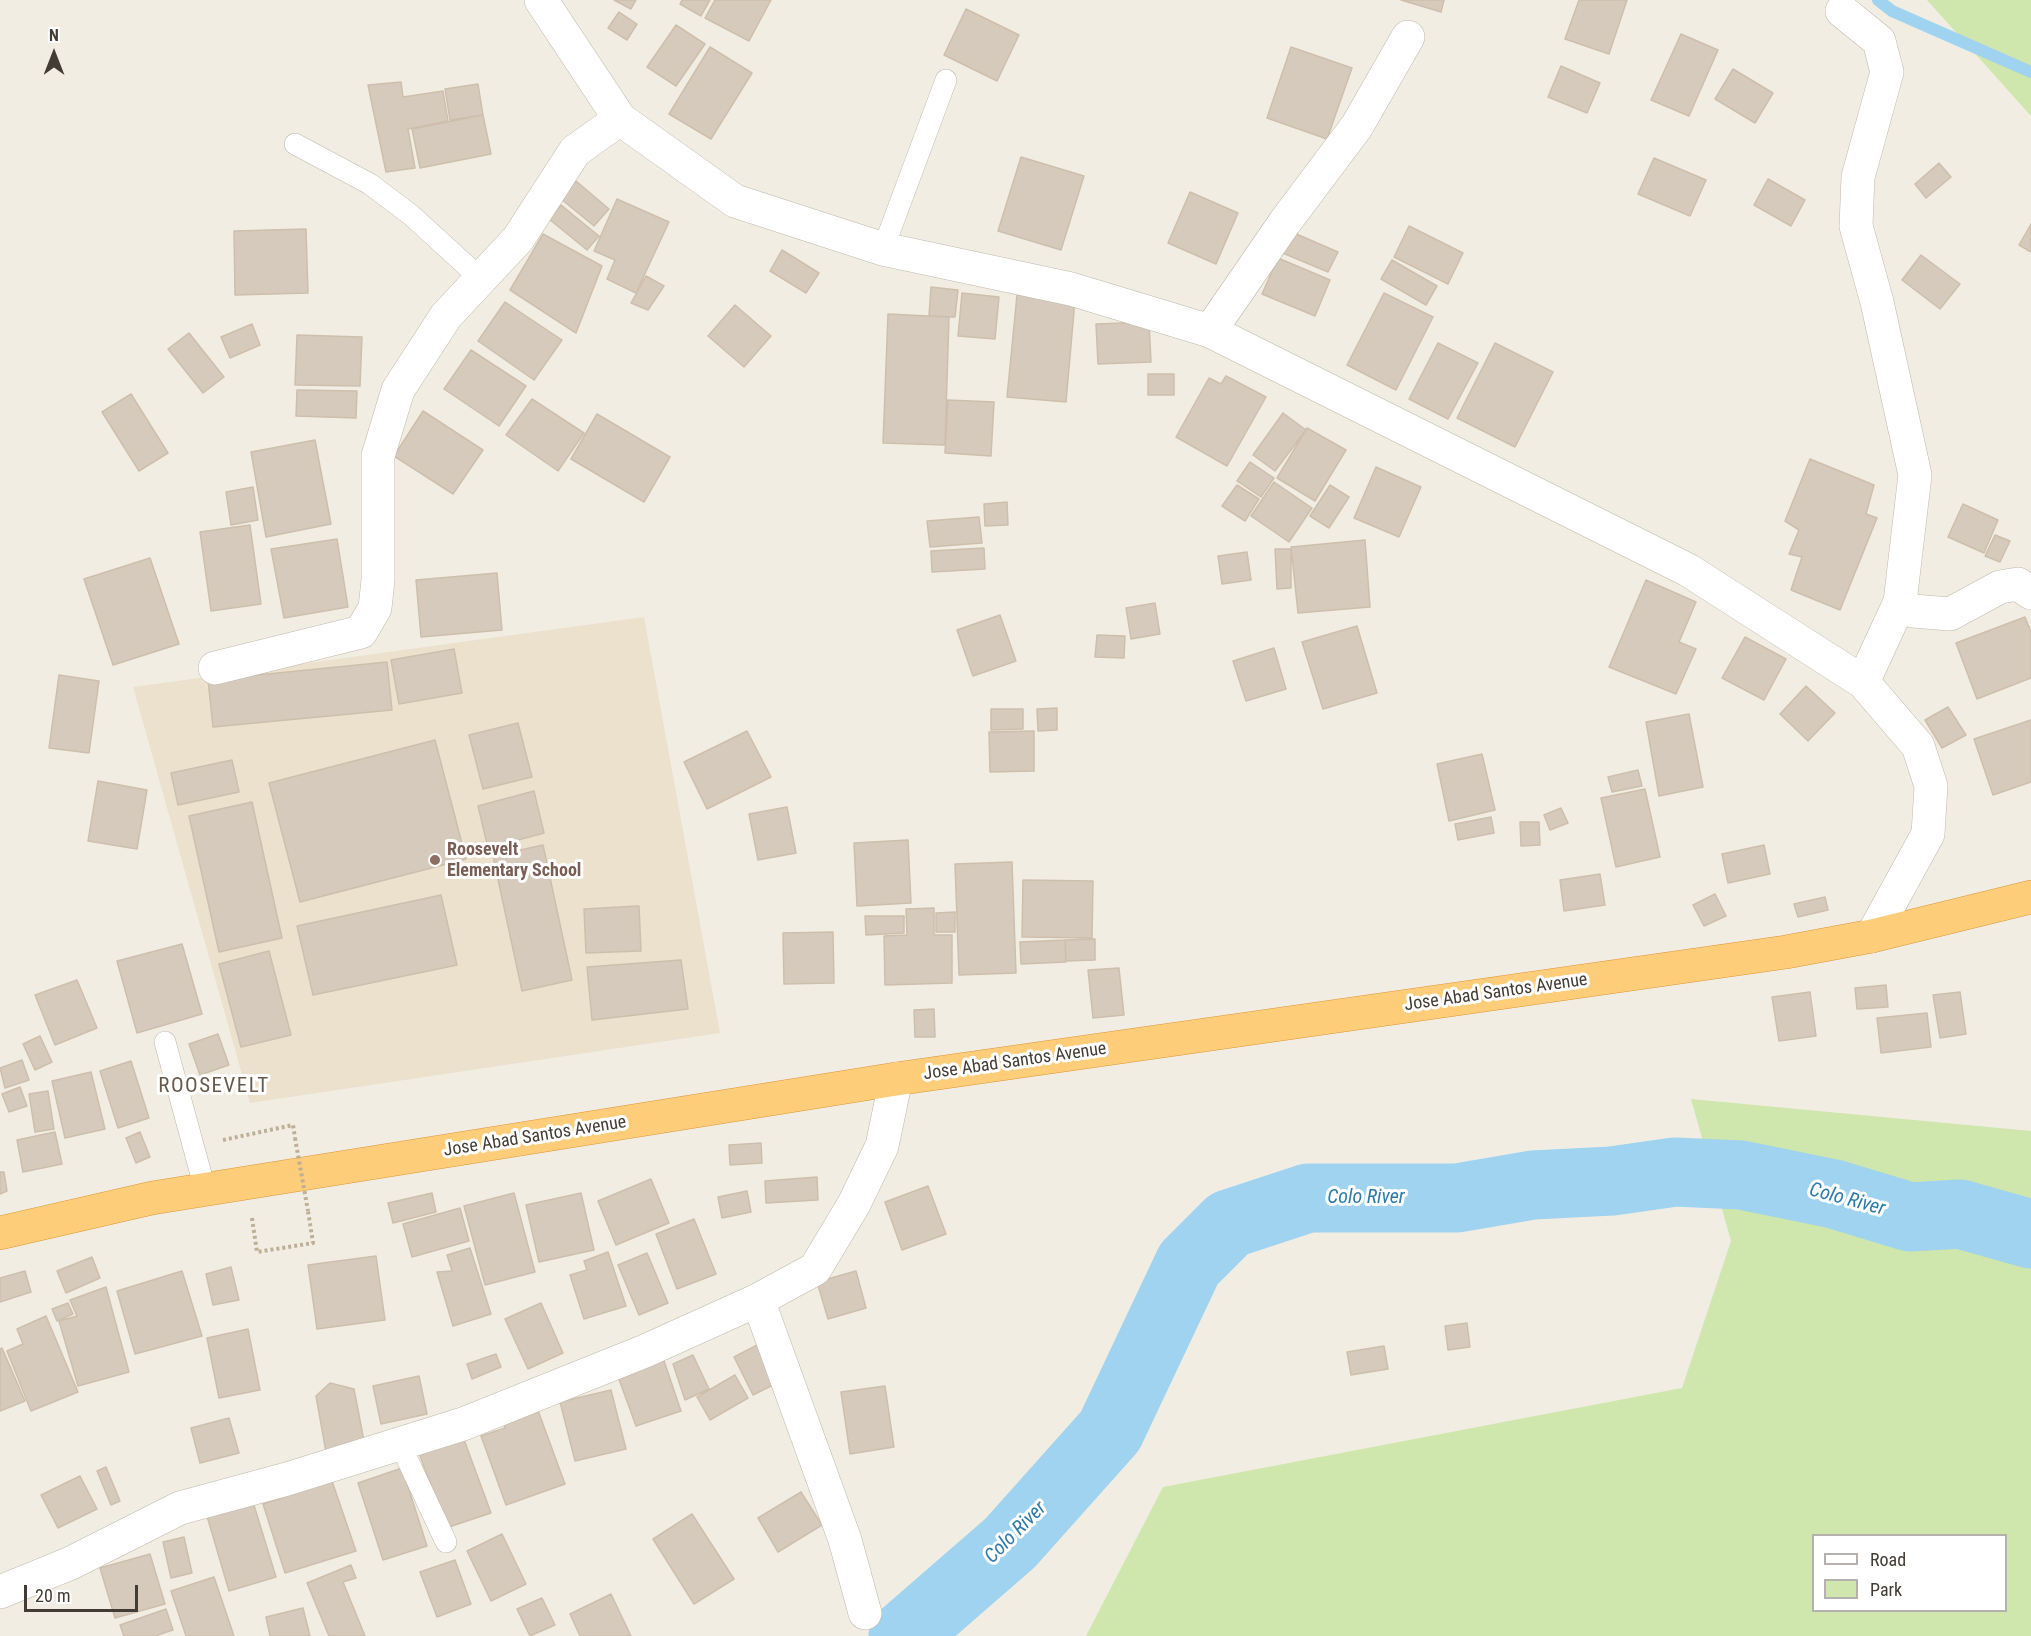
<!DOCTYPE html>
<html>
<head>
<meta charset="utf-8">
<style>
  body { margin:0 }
  #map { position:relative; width:2031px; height:1636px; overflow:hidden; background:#f2ede3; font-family:"Roboto Condensed",sans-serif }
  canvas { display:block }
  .legend { position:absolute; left:1812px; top:1534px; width:195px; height:78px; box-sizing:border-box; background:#fff; border:2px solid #b4b1ae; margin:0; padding:8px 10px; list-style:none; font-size:18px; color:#433c34 }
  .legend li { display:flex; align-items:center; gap:12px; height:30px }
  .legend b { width:30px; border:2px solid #b4b1ae }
  .north { position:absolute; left:24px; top:24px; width:60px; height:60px; -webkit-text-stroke:4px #fff; paint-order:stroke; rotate:0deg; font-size:16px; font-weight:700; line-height:24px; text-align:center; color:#433c34 }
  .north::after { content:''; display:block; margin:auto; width:21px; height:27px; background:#433c34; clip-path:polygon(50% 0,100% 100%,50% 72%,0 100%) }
  .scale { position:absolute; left:24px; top:1585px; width:114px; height:27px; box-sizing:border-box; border:3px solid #433c34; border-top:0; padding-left:8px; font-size:18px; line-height:21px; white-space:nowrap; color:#433c34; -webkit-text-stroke:4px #fff; paint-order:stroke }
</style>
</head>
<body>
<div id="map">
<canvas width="2031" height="1636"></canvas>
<ul class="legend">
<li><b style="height:8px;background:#fff"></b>Road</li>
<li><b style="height:16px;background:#cfe6ac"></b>Park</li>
</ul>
<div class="north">N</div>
<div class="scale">20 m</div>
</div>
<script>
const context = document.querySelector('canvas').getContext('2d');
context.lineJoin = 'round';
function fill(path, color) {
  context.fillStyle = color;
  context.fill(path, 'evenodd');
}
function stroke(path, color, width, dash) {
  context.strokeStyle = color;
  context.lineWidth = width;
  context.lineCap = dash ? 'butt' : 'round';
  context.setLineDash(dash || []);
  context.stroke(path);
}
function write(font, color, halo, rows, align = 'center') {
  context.font = font + ' "Roboto Condensed",sans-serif';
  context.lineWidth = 6;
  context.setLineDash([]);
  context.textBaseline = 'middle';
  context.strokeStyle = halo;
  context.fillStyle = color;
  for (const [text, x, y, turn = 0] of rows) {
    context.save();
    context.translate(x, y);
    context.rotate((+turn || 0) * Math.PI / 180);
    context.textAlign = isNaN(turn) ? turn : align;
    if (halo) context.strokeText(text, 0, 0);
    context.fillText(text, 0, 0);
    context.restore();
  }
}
const education = new Path2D(`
  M644 617 720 1033 250 1103 133 687Z`);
const green = new Path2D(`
  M1927 0H2031V116Z
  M1691 1099 2031 1131V1636H1086L1163 1487 1682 1388 1731 1241ZM1814 1536H2006V1610H1814Z`);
const stream = new Path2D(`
  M1878 0 1892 11 2031 72`);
const river = new Path2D(`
  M903 1636 1010 1543 1110 1431 1189 1264 1229 1224 1308 1198H1457L1533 1185 1612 1181 1675 1172 1741 1175 1834 1194 1910 1217 1960 1214 2031 1234`);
const building = new Path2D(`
  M614 0H636L631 9Z
  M682 0H710L701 16 680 4Z
  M715 0H771L749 41 705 18Z
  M1401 0H1444L1441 12Z
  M1579 0H1627L1609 54 1565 39Z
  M966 9 1019 35 997 81 944 55Z
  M619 12 637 24 627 40 608 28Z
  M676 25 705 44 676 86 647 67Z
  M1681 34 1718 50 1689 116 1651 100Z
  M710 47 752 73 711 139 669 114Z
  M1291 47 1352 68 1327 139 1267 118Z
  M1561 66 1600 83 1587 113 1548 97Z
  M1733 69 1773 93 1755 123 1715 99Z
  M401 82 403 97 443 91 448 121 408 129 415 168 386 172 368 85Z
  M478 84 483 115 450 120 445 89Z
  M483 115 491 154 420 168 412 129Z
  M1021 157 1084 176 1061 250 998 231Z
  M1654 158 1706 180 1690 216 1638 194Z
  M1939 163 1951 177 1926 198 1915 184Z
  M1768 179 1805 200 1791 226 1754 205Z
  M576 181 609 209 594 226 561 199Z
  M1190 192 1238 213 1216 264 1168 243Z
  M617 199 669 222 636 293 607 279 615 260 594 251Z
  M561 205 599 236 587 250 549 219Z
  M2031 224V252L2019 245Z
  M1409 226 1463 253 1448 284 1394 257Z
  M306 229 308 293 235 295 234 231Z
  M1287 230 1338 252 1328 272 1278 251Z
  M543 234 602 266 576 333 510 290Z
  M782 250 819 273 806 293 770 271Z
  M1921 255 1960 284 1940 309 1902 280Z
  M1278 258 1330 280 1315 316 1262 294Z
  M1392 260 1437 286 1426 305 1381 279Z
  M646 276 664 286 648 310 631 303Z
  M931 287 958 290 955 317 929 316Z
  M962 293 999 297 995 339 958 336Z
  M1384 293 1433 317 1396 390 1347 365Z
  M1017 295 1075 300 1066 402 1007 397Z
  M505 302 562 340 534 380 478 341Z
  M735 305 771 336 744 367 708 336Z
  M888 314 949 317 945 445 883 443Z
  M1149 322 1151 362 1098 364 1096 324Z
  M252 324 260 345 230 358 221 337Z
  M189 333 224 377 203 393 168 349Z
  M297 335 362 337 360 386 295 385Z
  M1438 343 1478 363 1448 419 1409 399Z
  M1495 343 1553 372 1515 447 1457 418Z
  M471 350 526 386 499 426 444 389Z
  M1148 374H1174V395H1148Z
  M1226 376 1266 397 1227 466 1176 437 1209 378 1221 384Z
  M297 390 357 391 356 418 296 416Z
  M131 394 168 453 139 471 102 412Z
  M532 399 584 433 558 471 506 435Z
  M948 400 994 402 991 456 945 453Z
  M423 411 483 450 453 494 394 456Z
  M1283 413 1306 430 1275 471 1253 455Z
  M597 414 670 457 644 502 571 459Z
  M1307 428 1346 450 1315 501 1277 478Z
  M315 440 331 524 266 537 251 452Z
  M1810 459 1874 485 1866 514 1877 518 1840 610 1791 590 1802 557 1789 554 1799 530 1785 521Z
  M1250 462 1274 478 1261 497 1237 481Z
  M1376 467 1421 487 1399 537 1354 518Z
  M1274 482 1312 508 1289 542 1251 516Z
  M1237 485 1259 499 1245 521 1222 506Z
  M1330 485 1349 497 1329 528 1310 516Z
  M253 487 258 520 231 525 226 492Z
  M1007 502 1008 525 985 526 984 504Z
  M1963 504 1998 520 1984 553 1948 537Z
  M979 517 982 543 930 547 927 521Z
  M250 525 261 604 211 611 200 532Z
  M1995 535 2010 541 2000 562 1985 556Z
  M337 539 348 607 284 618 271 549Z
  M1365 540 1370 607 1298 613 1291 547Z
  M984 548 985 569 932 572 931 551Z
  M1275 549H1291V588L1277 589Z
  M1247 552 1251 580 1222 584 1218 556Z
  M150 558 179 644 113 665 84 579Z
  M497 573 502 630 421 637 416 580Z
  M1646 580 1696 602 1679 642 1696 649 1676 694 1609 667Z
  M1155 603 1160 634 1131 639 1126 608Z
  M1000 615 1016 661 973 676 957 630Z
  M2025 617 2031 632V678L1977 699 1956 643Z
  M1357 626 1377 693 1323 709 1302 642Z
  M1097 635 1125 636 1124 658 1095 657Z
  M1745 637 1786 659 1764 700 1722 678Z
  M1274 648 1286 689 1246 701 1233 661Z
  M454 649 462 693 399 704 391 660Z
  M387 662 392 710 213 727 208 680Z
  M59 675 99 681 89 753 49 748Z
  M1806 686 1835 713 1808 741 1780 714Z
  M1948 707 1966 735 1942 748 1925 720Z
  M1057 708V730L1038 731 1037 709Z
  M991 709H1023V729L991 730Z
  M1689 714 1703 787 1659 796 1646 722Z
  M2031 720V782L1993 795 1974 739Z
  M518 723 532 777 483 789 469 735Z
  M747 731 771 777 707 809 684 762Z
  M1034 731V771L990 772 989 732Z
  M435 740 466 859 300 902 269 783Z
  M1482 754 1495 810 1449 821 1437 764Z
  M232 760 239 792 178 805 171 773Z
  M1638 770 1642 786 1612 792 1608 777Z
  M98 781 147 790 137 849 88 841Z
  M1645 789 1660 857 1616 867 1601 798Z
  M534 791 544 833 488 848 478 806Z
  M252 802 282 938 219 952 189 816Z
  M787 807 796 853 758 860 749 814Z
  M1561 808 1568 823 1550 830 1544 815Z
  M1491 817 1494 833 1458 840 1455 824Z
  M1520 822H1539L1540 845 1521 846Z
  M908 840 911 903 857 906 854 843Z
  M543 845 572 980 522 991 493 856Z
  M1764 845 1770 874 1728 883 1722 854Z
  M1012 862 1016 973 959 975 955 864Z
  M1600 874 1605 905 1564 911 1560 880Z
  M1023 880 1093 881 1092 938 1022 937Z
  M1715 894 1726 916 1704 926 1693 905Z
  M441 895 457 965 313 995 297 926Z
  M1825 897 1828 910 1798 917 1794 904Z
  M639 906 641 951 586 953 584 909Z
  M934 908V935H952V983L885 985 884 936 907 935 906 909Z
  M955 912V932H936V913Z
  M865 916H904V933L866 935Z
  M833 932 834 983 784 984 783 933Z
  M1095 939V960L1066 961 1065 940Z
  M1065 940 1066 962 1021 964 1020 942Z
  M182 944 202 1014 137 1033 117 961Z
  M269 951 291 1035 241 1047 219 964Z
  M681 960 688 1009 592 1020 587 967Z
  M1119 968 1124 1015 1093 1018 1088 970Z
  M77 980 97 1028 55 1045 35 995Z
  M1886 985 1888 1007 1857 1009 1855 988Z
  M1810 992 1816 1036 1779 1041 1772 997Z
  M1960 992 1966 1034 1940 1038 1933 995Z
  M934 1009 935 1037H915L914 1010Z
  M1927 1013 1931 1047 1881 1053 1877 1018Z
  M218 1034 229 1065 200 1075 189 1044Z
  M40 1036 52 1062 35 1070 23 1044Z
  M22 1060 29 1080 5 1088 0 1068Z
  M131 1061 149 1118 118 1128 100 1071Z
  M91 1072 105 1129 65 1138 52 1081Z
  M20 1087 27 1106 9 1112 2 1094Z
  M48 1091 54 1129 35 1132 29 1094Z
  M55 1132 62 1164 23 1172 17 1140Z
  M140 1132 150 1157 136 1163 126 1138Z
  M761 1143 762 1163 730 1165 729 1145Z
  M0 1172H4L7 1191 0 1194Z
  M817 1177 818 1200 766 1203 765 1181Z
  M651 1179 669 1223 616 1245 598 1201Z
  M928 1186 946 1234 902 1250 885 1202Z
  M747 1191 751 1212 722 1218 718 1197Z
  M432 1193 436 1212 393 1223 388 1203Z
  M514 1193 535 1272 485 1285 464 1206Z
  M581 1193 594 1250 539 1262 526 1205Z
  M460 1208 469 1241 412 1257 403 1224Z
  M694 1219 716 1274 677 1289 656 1234Z
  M470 1248 491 1314 453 1326 437 1272 452 1271 447 1255Z
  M608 1252 626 1306 584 1319 570 1275 587 1270 584 1261Z
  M647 1253 668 1303 639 1315 618 1265Z
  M376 1256 385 1320 317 1329 308 1265Z
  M92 1257 100 1278 66 1293 57 1271Z
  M231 1267 239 1300 213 1305 206 1274Z
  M25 1271 31 1292 0 1302V1278Z
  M182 1271 202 1336 135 1354 117 1291Z
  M856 1271 866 1308 828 1319 817 1282Z
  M106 1287 129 1372 78 1386 59 1321 77 1316 70 1300Z
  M68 1303 73 1314 57 1321 52 1309Z
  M541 1303 563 1353 528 1369 505 1319Z
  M46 1316 78 1392 31 1411 7 1351 23 1344 17 1329Z
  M1467 1323 1470 1347 1448 1350 1445 1326Z
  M248 1329 260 1390 219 1398 207 1338Z
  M759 1344 779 1382 753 1395 734 1357Z
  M1384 1346 1388 1369 1351 1375 1347 1352Z
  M2 1348 25 1401 0 1411V1349Z
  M496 1354 501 1367 472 1379 467 1364Z
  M662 1355 681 1411 636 1426 616 1371Z
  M693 1355 709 1389 685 1400 673 1364Z
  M735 1375 748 1398 710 1420 697 1397Z
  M419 1376 427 1414 381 1424 373 1386Z
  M330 1383 354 1389 364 1441 326 1452 316 1396Z
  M885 1386 894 1447 850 1454 841 1392Z
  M611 1390 626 1449 575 1461 560 1402Z
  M536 1405 565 1484 506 1505 481 1436 505 1428 501 1417Z
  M229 1418 239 1453 200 1463 191 1428Z
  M462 1434 491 1513 446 1528 418 1450Z
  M106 1467 120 1501 111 1505 97 1471Z
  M402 1468 427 1546 383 1560 358 1483Z
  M80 1476 97 1509 58 1528 41 1495Z
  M332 1481 356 1551 285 1573 263 1504Z
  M801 1492 822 1525 778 1552 758 1518Z
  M253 1502 276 1577 229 1591 207 1516Z
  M692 1514 734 1579 694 1604 653 1539Z
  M502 1534 526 1584 491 1601 467 1551Z
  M184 1537 192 1573 171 1578 163 1542Z
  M150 1554 165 1604 115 1618 100 1568Z
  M455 1560 471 1604 437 1617 420 1572Z
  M351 1565 356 1578 343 1582 365 1636H329L307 1583Z
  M214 1577 234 1636H186L171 1591Z
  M611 1594 631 1636H580L570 1614Z
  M542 1598 555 1625 530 1636 517 1609Z
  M303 1608 310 1636H270L266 1617Z
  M166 1609 173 1630 155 1636H124L120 1625Z`);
const path = new Path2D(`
  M223 1140 293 1125 295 1138
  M252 1218 257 1252 313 1243 308 1211`);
const service = new Path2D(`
  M295 144 370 184 411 215 481 279
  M883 249 946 80
  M165 1042 205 1189
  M400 1444 446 1542`);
const minor = new Path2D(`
  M541 0 620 119 735 201 883 249 1071 289 1210 331 1688 570 1863 682 1918 746 1931 786 1928 834 1872 936
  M1842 11 1879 41 1887 72 1858 177 1856 226 1877 302 1915 475 1900 602 1863 682
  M1210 331 1285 222 1357 126 1408 37
  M1900 602 1913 611 1950 614 2000 587 2018 584 2031 593
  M215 668 361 632 375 608 378 580V456L398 390 446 316 518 239 575 151 620 119
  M758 1300 845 1540 865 1613
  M0 1592 71 1563 180 1508 287 1479 463 1424 645 1351 758 1300 815 1269 854 1204 882 1146 896 1079`);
const trunk = new Path2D(`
  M0 1233 152 1198 896 1079 1786 952 1872 936 2031 897`);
const pathBridge = new Path2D(`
  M295 1138 308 1211`);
const markers = [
  [435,860,6,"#8d6e63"]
];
const educationNames = [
  ["Roosevelt",447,850],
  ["Elementary School",447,871]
];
const streetNames = [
  ["Jose Abad Santos Avenue",1496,993,-8],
  ["Jose Abad Santos Avenue",1015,1062,-8],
  ["Jose Abad Santos Avenue",535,1137,-9]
];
const waterNames = [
  ["Colo River",1366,1198],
  ["Colo River",1847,1200,15],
  ["Colo River",1016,1533,-45]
];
const quarterNames = [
  ["ROOSEVELT",214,1087]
];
fill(education, '#ebe1cd');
fill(green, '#cfe6ac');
stroke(stream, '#9fd3ef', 12);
stroke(river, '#9fd3ef', 69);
fill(building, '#d6cabc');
stroke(building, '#cebfac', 1.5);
stroke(service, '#c0b7a9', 22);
stroke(minor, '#c0b7a9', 34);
stroke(trunk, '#dc9533', 34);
stroke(path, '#beaf97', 4, [3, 3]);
stroke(service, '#fff', 21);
stroke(minor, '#fff', 33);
stroke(trunk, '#fdcd7a', 33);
stroke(pathBridge, '#beaf97', 4, [3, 3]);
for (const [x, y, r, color] of markers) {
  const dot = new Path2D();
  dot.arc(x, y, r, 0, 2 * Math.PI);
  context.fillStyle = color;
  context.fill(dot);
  stroke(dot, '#fff', 2);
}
write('bold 18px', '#785e54', '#fff', educationNames, 'left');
write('18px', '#433c34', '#fff', streetNames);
write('italic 20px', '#2d7aa6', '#fff', waterNames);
context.letterSpacing = '1.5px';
write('21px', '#665a4b', '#fff', quarterNames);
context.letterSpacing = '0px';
</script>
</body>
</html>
